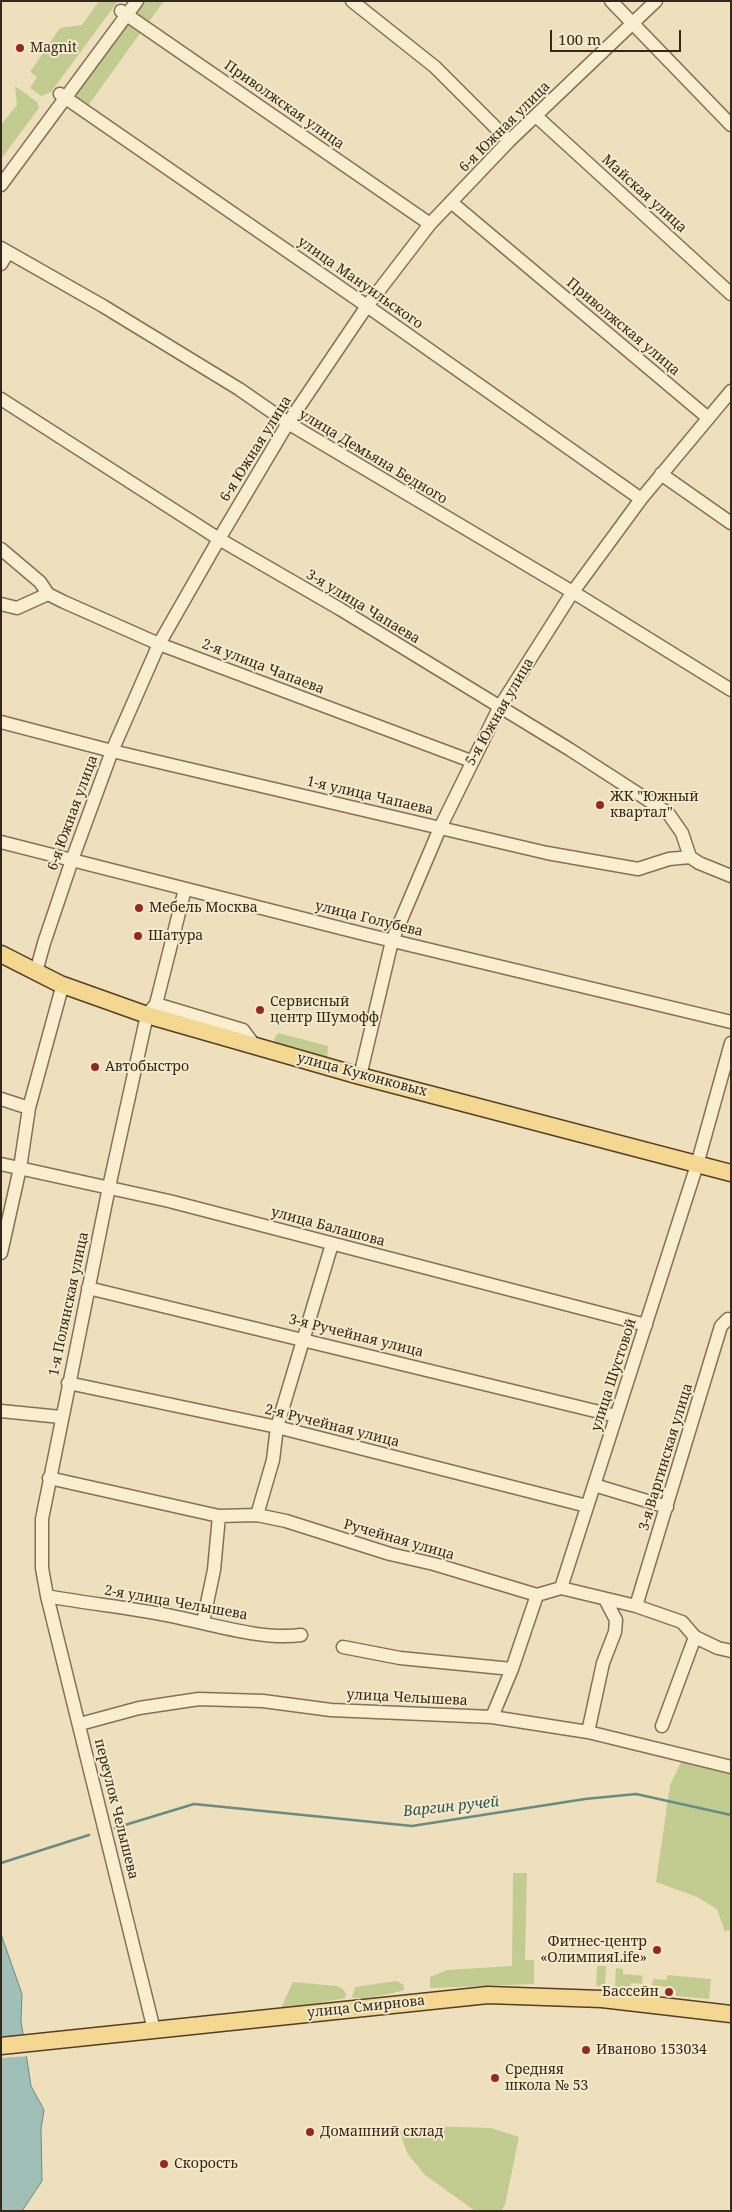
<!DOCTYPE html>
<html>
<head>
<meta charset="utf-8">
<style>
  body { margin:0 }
  #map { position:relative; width:732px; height:2212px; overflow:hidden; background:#eee0bc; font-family:"Noto Serif",serif }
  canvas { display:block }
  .frame { position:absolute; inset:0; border:2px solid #34281b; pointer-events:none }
  .scale { position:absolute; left:550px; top:30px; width:131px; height:22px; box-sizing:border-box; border:2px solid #34281b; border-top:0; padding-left:6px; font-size:15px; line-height:18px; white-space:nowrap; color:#34281b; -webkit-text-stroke:4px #f6eacc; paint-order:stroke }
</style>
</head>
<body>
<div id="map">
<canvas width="732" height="2212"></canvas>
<div class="frame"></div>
<div class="scale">100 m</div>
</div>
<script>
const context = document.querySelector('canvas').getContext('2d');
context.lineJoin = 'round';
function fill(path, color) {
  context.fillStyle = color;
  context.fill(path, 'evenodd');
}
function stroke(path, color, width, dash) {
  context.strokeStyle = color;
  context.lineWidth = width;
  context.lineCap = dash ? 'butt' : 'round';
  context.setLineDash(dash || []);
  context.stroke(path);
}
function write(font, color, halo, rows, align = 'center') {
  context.font = font + ' "Noto Serif",serif';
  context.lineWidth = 4;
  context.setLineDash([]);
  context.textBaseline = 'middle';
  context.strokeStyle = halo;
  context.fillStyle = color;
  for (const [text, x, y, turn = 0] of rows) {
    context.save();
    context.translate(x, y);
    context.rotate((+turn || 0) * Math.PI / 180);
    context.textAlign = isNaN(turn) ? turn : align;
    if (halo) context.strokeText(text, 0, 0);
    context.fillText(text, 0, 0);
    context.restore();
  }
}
const green = new Path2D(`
  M99 1H118L51 92 41 96 30 88 37 77 30 72 60 28 82 25Z
  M141 1H164L148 23 133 13Z
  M131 25 141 32 87 107 78 98 76 91 124 26Z
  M15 86 37 102 39 108 1 159V125L17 105Z
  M278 1033 328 1046 327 1059 278 1046 274 1039Z
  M682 1760 731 1771V1929L725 1932 717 1909 697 1897 656 1882 670 1785Z
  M513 1873H527L525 1960H534V1984L430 1988V1977L447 1970 512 1966Z
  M597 1966H606L605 1987 596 1986Z
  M616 1968 623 1969V1974L643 1976 642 1984 631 1983V1989L615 1987Z
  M667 1975 711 1979 709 1999 676 1996V1991L666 1990V1987L652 1985 653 1979 667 1980Z
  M396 1981 403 1984 404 1990C395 1993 361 2001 352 1997L355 1987Z
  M293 1982 337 1986 343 1989 346 1994 345 1998 283 2010 281 2008Z
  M425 2126 491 2128 519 2137 505 2205 501 2211H475L425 2175 407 2153 400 2132Z`);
const water = new Path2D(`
  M1 1934 22 1994 21 2021 31 2086 44 2110 41 2129 42 2181 22 2211H1Z`);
const pier = new Path2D(`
  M26 2037 29 2056 1 2058V2041Z`);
const stream = new Path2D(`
  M115 1828 194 1804 412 1826 585 1799 636 1794 731 1815
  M1 1863 89 1835`);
const minor = new Path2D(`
  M352 1 435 67 509 141
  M611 1 731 125
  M121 11 430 224
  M60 94 367 306 641 499
  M536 116 731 294
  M1 185 137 1
  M451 202 707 417
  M1 248 103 306 239 389 288 423 581 597 731 690
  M1 264 8 252
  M1 399 219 539 340 609 569 749 668 813 682 833 690 857
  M661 474 731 523
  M1 549 40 582 48 594 64 602 159 644 471 761
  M1 604 17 608 48 594
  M1 722 112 751 547 853 638 869 669 859 690 857 699 863 731 876
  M1 842 364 934 731 1022
  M36 972 44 943 72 860 112 751 159 644 219 539 288 423 367 306 430 224 509 141 656 1
  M156 1004 185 889
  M360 1076 392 941 440 828 499 708 572 593 641 499 731 391
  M1 1099 29 1108
  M1 1164 169 1201 646 1325
  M697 1165 731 1043
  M1 1253 20 1168 29 1108 61 991
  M88 1288 616 1416
  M68 1383 277 1427 587 1506
  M1 1411 61 1417
  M49 1478 219 1516 257 1515 286 1521 390 1554 434 1564 537 1595 561 1588 636 1606 682 1622 695 1637 718 1648 731 1651
  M594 1485 667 1507
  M257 1515 273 1460 277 1427 332 1244
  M561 1588 695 1171
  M47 1596C84 1603 123 1607 161 1614 202 1621 260 1641 301 1635
  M636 1606 721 1326 728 1319 731 1320
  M203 1622 214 1570 219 1516
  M343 1647 400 1658 512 1669
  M492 1717 512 1669 537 1595
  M80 1724 139 1708 199 1699 263 1701 331 1710 492 1717 588 1732 731 1767
  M662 1726 695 1637
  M588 1732 603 1663 615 1632 616 1620 605 1599
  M154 2030 47 1596 42 1568V1519L109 1187 147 1015 156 1004 243 1030 255 1046`);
const major = new Path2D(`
  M1 954 60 984 147 1015 360 1076 731 1173
  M1 2046 488 1995 602 1999 731 2014`);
const markers = [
  [20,48,5,"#962725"],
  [600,805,5,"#962725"],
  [139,908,5,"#962725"],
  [138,936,5,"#962725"],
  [260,1010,5,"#962725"],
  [95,1067,5,"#962725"],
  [657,1950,5,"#962725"],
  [669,1992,5,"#962725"],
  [586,2050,5,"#962725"],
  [495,2078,5,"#962725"],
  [310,2132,5,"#962725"],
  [164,2164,5,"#962725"]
];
const poiNames = [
  ["Magnit",30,48],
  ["ЖК \"Южный",610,797],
  ["квартал\"",610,813],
  ["Мебель Москва",149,908],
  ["Шатура",148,936],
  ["Сервисный",270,1002],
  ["центр Шумофф",270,1018],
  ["Автобыстро",105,1067],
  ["Фитнес-центр",647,1942,"right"],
  ["«ОлимпияLife»",647,1958,"right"],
  ["Бассейн",659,1992,"right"],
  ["Иваново 153034",596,2050],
  ["Средняя",505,2070],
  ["школа № 53",505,2086],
  ["Домашний склад",320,2132],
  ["Скорость",174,2164]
];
const streetNames = [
  ["Приволжская улица",284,105,35],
  ["6-я Южная улица",505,127,-45],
  ["Майская улица",644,194,42],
  ["улица Мануильского",360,283,35],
  ["Приволжская улица",623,327,40],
  ["6-я Южная улица",256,449,-58],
  ["улица Демьяна Бедного",373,457,31],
  ["3-я улица Чапаева",363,607,31],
  ["2-я улица Чапаева",263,667,21],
  ["5-я Южная улица",500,712,-60],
  ["1-я улица Чапаева",370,796,13],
  ["6-я Южная улица",73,813,-70],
  ["улица Голубева",369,919,14],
  ["улица Куконковых",362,1075,15],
  ["улица Балашова",328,1227,15],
  ["1-я Полянская улица",69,1304,-78],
  ["3-я Ручейная улица",356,1336,14],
  ["улица Шустовой",614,1375,-72],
  ["2-я Ручейная улица",332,1426,14],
  ["3-я Варгинская улица",666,1457,-73],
  ["Ручейная улица",399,1540,16],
  ["2-я улица Челышева",176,1603,10],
  ["улица Челышева",407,1698,3],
  ["переулок Челышева",116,1809,76],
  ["улица Смирнова",366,2007,-6]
];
const waterNames = [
  ["Варгин ручей",451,1807,-6]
];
fill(green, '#c3cc90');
fill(water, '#a0bfb7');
stroke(water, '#688c84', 1);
fill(pier, '#eee0bc');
stroke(stream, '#688c84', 2.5);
stroke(minor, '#867055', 15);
stroke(major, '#533e2a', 19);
stroke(minor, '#f9eecf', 12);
stroke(major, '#f4d791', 16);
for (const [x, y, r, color] of markers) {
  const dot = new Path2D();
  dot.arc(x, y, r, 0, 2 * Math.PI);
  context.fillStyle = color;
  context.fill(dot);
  stroke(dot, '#f6eacc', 2);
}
write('14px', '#34281b', '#f6eacc', poiNames, 'left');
write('14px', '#34281b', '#f6eacc', streetNames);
write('italic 15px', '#295553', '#f6eacc', waterNames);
</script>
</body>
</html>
